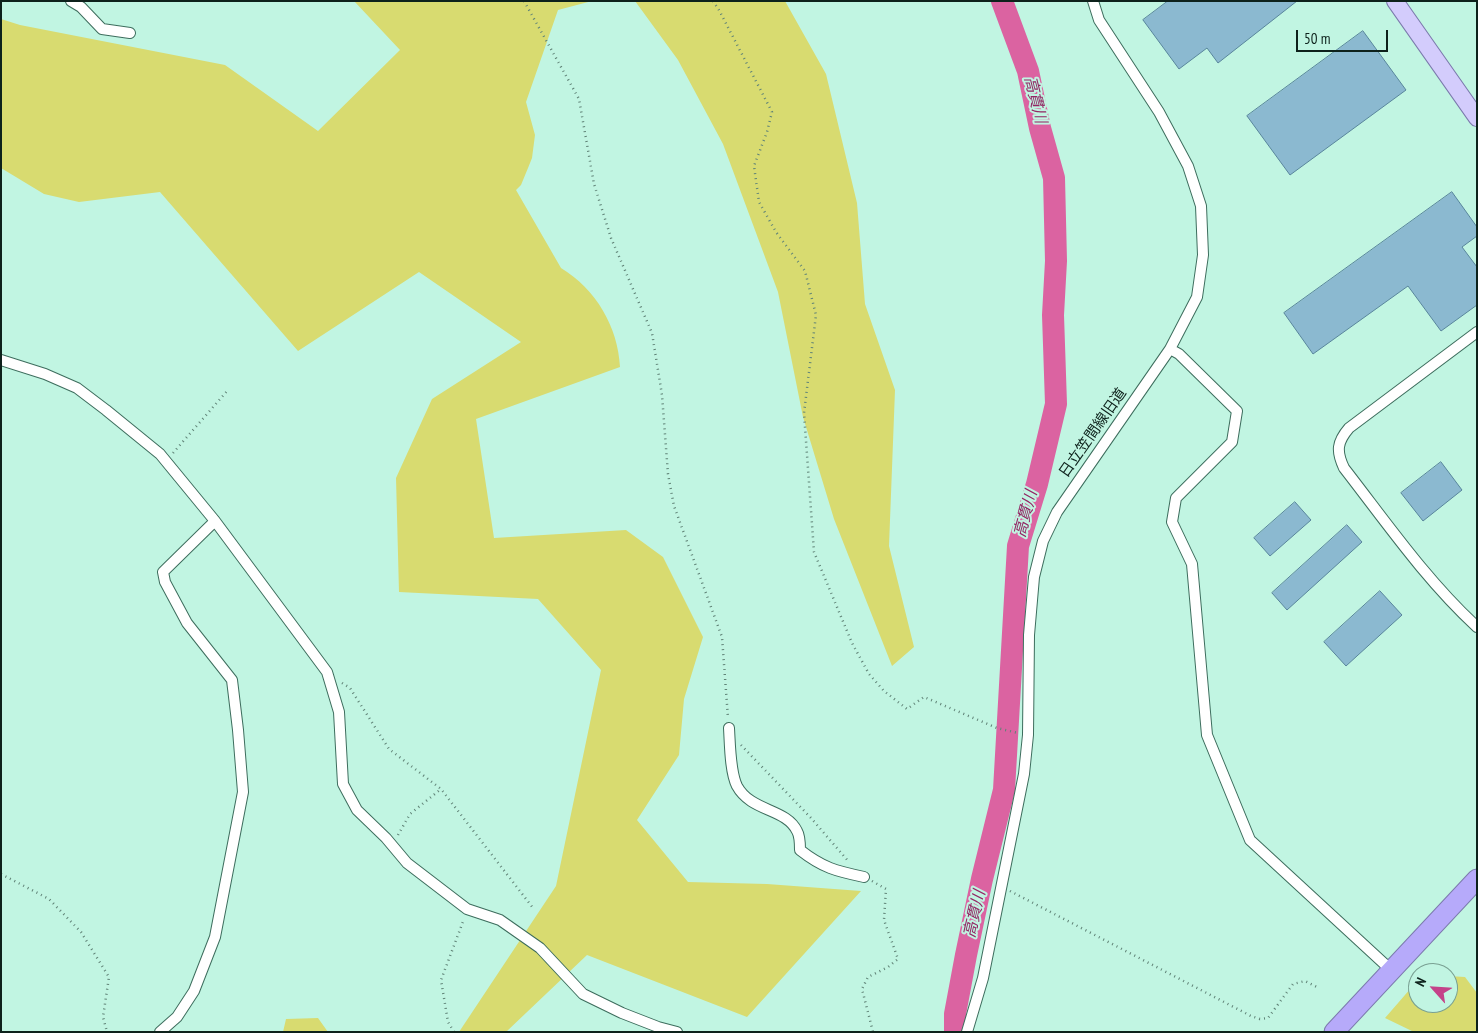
<!DOCTYPE html>
<html>
<head>
<meta charset="utf-8">
<style>
  body { margin:0 }
  #map { position:relative; width:1478px; height:1033px; overflow:hidden; background:#c1f5e2; font-family:"PT Sans Narrow",sans-serif }
  canvas { display:block }
  .frame { position:absolute; inset:0; border:2px solid #0d211b; pointer-events:none }
  .north { position:absolute; left:1408px; top:963px; width:50px; height:50px; box-sizing:border-box; background:#c1f5e2; border:1px solid #79a092; border-radius:50%; rotate:296deg; font-size:14px; font-weight:700; line-height:20px; text-align:center; color:#0d211b }
  .north::after { content:''; display:block; margin:auto; width:18px; height:22px; background:#c44289; clip-path:polygon(50% 0,100% 100%,50% 72%,0 100%) }
  .scale { position:absolute; left:1296px; top:30px; width:92px; height:22px; box-sizing:border-box; border:2px solid #0d211b; border-top:0; padding-left:6px; font-size:15px; line-height:18px; white-space:nowrap; color:#0d211b; -webkit-text-stroke:4px #c1f5e2; paint-order:stroke }
</style>
</head>
<body>
<div id="map">
<canvas width="1478" height="1033"></canvas>
<div class="frame"></div>
<div class="north">N</div>
<div class="scale">50 m</div>
</div>
<script>
const context = document.querySelector('canvas').getContext('2d');
context.lineJoin = 'round';
function fill(path, color) {
  context.fillStyle = color;
  context.fill(path, 'evenodd');
}
function stroke(path, color, width, dash) {
  context.strokeStyle = color;
  context.lineWidth = width;
  context.lineCap = dash ? 'butt' : 'round';
  context.setLineDash(dash || []);
  context.stroke(path);
}
function write(font, color, halo, rows, align = 'center') {
  context.font = font + ' "PT Sans Narrow","Noto Sans JP",sans-serif';
  context.lineWidth = 4;
  context.setLineDash([]);
  context.textBaseline = 'middle';
  context.strokeStyle = halo;
  context.fillStyle = color;
  for (const [text, x, y, turn = 0] of rows) {
    context.save();
    context.translate(x, y);
    context.rotate((+turn || 0) * Math.PI / 180);
    context.textAlign = isNaN(turn) ? turn : align;
    if (halo) context.strokeText(text, 0, 0);
    context.fillText(text, 0, 0);
    context.restore();
  }
}
const green = new Path2D(`
  M354 1H592L558 10 526 102 535 135 532 158 528 168 521 185 516 190 561 268C596 289 618 327 620 367L476 419 494 538 626 530 663 557 703 637 684 699 679 755 637 820 688 882 767 884 861 891 747 1017 587 955 506 1032H459L556 886 601 670 538 599 399 592 396 478 432 399 521 342 419 272 298 351 160 192 79 202 44 194 1 168V19L20 25 225 65 318 131 400 50Z
  M635 1H785L826 74 857 203 865 304 895 390 889 546 914 647 892 666 834 519 803 417 778 292 723 144 678 60Z
  M1448 976 1465 977 1477 993V1032H1414L1385 1018 1418 980V1003H1448Z
  M318 1018 328 1032H283L286 1019Z`);
const river = new Path2D(`
  M955 1032V1014L966 955 982 879 1004 790 1018 546 1037 484 1056 404 1053 315 1056 261 1054 178 1040 128 1028 71 1002 1`);
const building = new Path2D(`
  M1168 1H1297L1218 63 1207 48 1179 69 1143 20Z
  M1363 31 1406 90 1290 175 1247 116Z
  M1452 192 1477 227V236L1462 247 1477 267V305L1441 331 1408 286 1313 354 1284 313Z
  M1441 462 1462 490 1423 521 1401 493Z
  M1295 502 1311 520 1270 556 1254 538Z
  M1347 525 1362 542 1287 610 1272 593Z
  M1380 591 1402 615 1346 666 1324 642Z`);
const path = new Path2D(`
  M524 1 579 99 594 184 611 238 652 333 662 395 668 474 674 506 722 637 728 718
  M713 1 719 10 772 112 767 132 754 166 759 202 776 232 805 271 816 315 804 413 814 552 852 643 869 674 884 691 907 709 924 697 997 728 1018 733
  M173 453 228 390
  M342 683 350 688 389 749 441 789 533 908
  M741 745 811 818 849 862
  M398 835 410 814 441 789
  M1 874 49 899 81 932 109 977 103 1017 107 1032
  M872 881 886 889 884 920 898 959 888 967 868 977 862 989 873 1032
  M1010 891 1251 1016 1260 1019 1268 1018 1293 984 1305 981 1319 988
  M454 1032 448 1022 441 980 464 919`);
const street = new Path2D(`
  M71 1 81 7 102 29 130 33
  M1477 332 1349 428C1337 442 1336 451 1344 468 1386 522 1426 580 1477 627
  M1170 349 1179 354 1237 411 1232 442 1176 498 1172 522 1192 564 1207 735 1250 840 1391 970
  M1 360 45 374 77 388 106 410 160 454 215 521 327 672 339 712 343 784 357 810 386 838 407 863 467 909 500 920 540 948 583 994 622 1013 658 1027 677 1032
  M729 728C730 744 730 772 737 786 751 812 786 808 797 831 800 836 800 844 800 850 823 868 836 871 864 877
  M160 1032 177 1017 194 991 215 937 243 792 238 730 232 680 187 623 165 582 163 572 215 521
  M967 1032 983 978 1024 774 1028 735 1029 635 1034 577 1043 541 1057 512 1170 349 1197 297 1203 255 1201 206 1188 166 1159 112 1099 20 1093 1`);
const primary = new Path2D(`
  M1395 1 1477 118`);
const highway = new Path2D(`
  M1334 1032 1477 879`);
const streetNames = [
  ["日立笠間線旧道",1093,433,-55]
];
const waterNames = [
  ["高貫川",1035,100,76],
  ["高貫川",1026,514,-75],
  ["高貫川",975,914,-77]
];
fill(green, '#d8db70');
stroke(river, '#db63a1', 22);
fill(building, '#8bb9d0');
stroke(building, '#58859b', 1);
stroke(street, '#3d6d5d', 12);
stroke(primary, '#7b7aac', 18);
stroke(highway, '#7b7aac', 21);
stroke(path, '#608377', 2.5, [1, 4]);
stroke(street, '#fff', 10);
stroke(primary, '#d3ccfc', 16);
stroke(highway, '#b6aafa', 19);
write('15px', '#0d211b', '#c1f5e2', streetNames);
write('italic 16px', '#932664', '#c1f5e2', waterNames);
</script>
</body>
</html>
